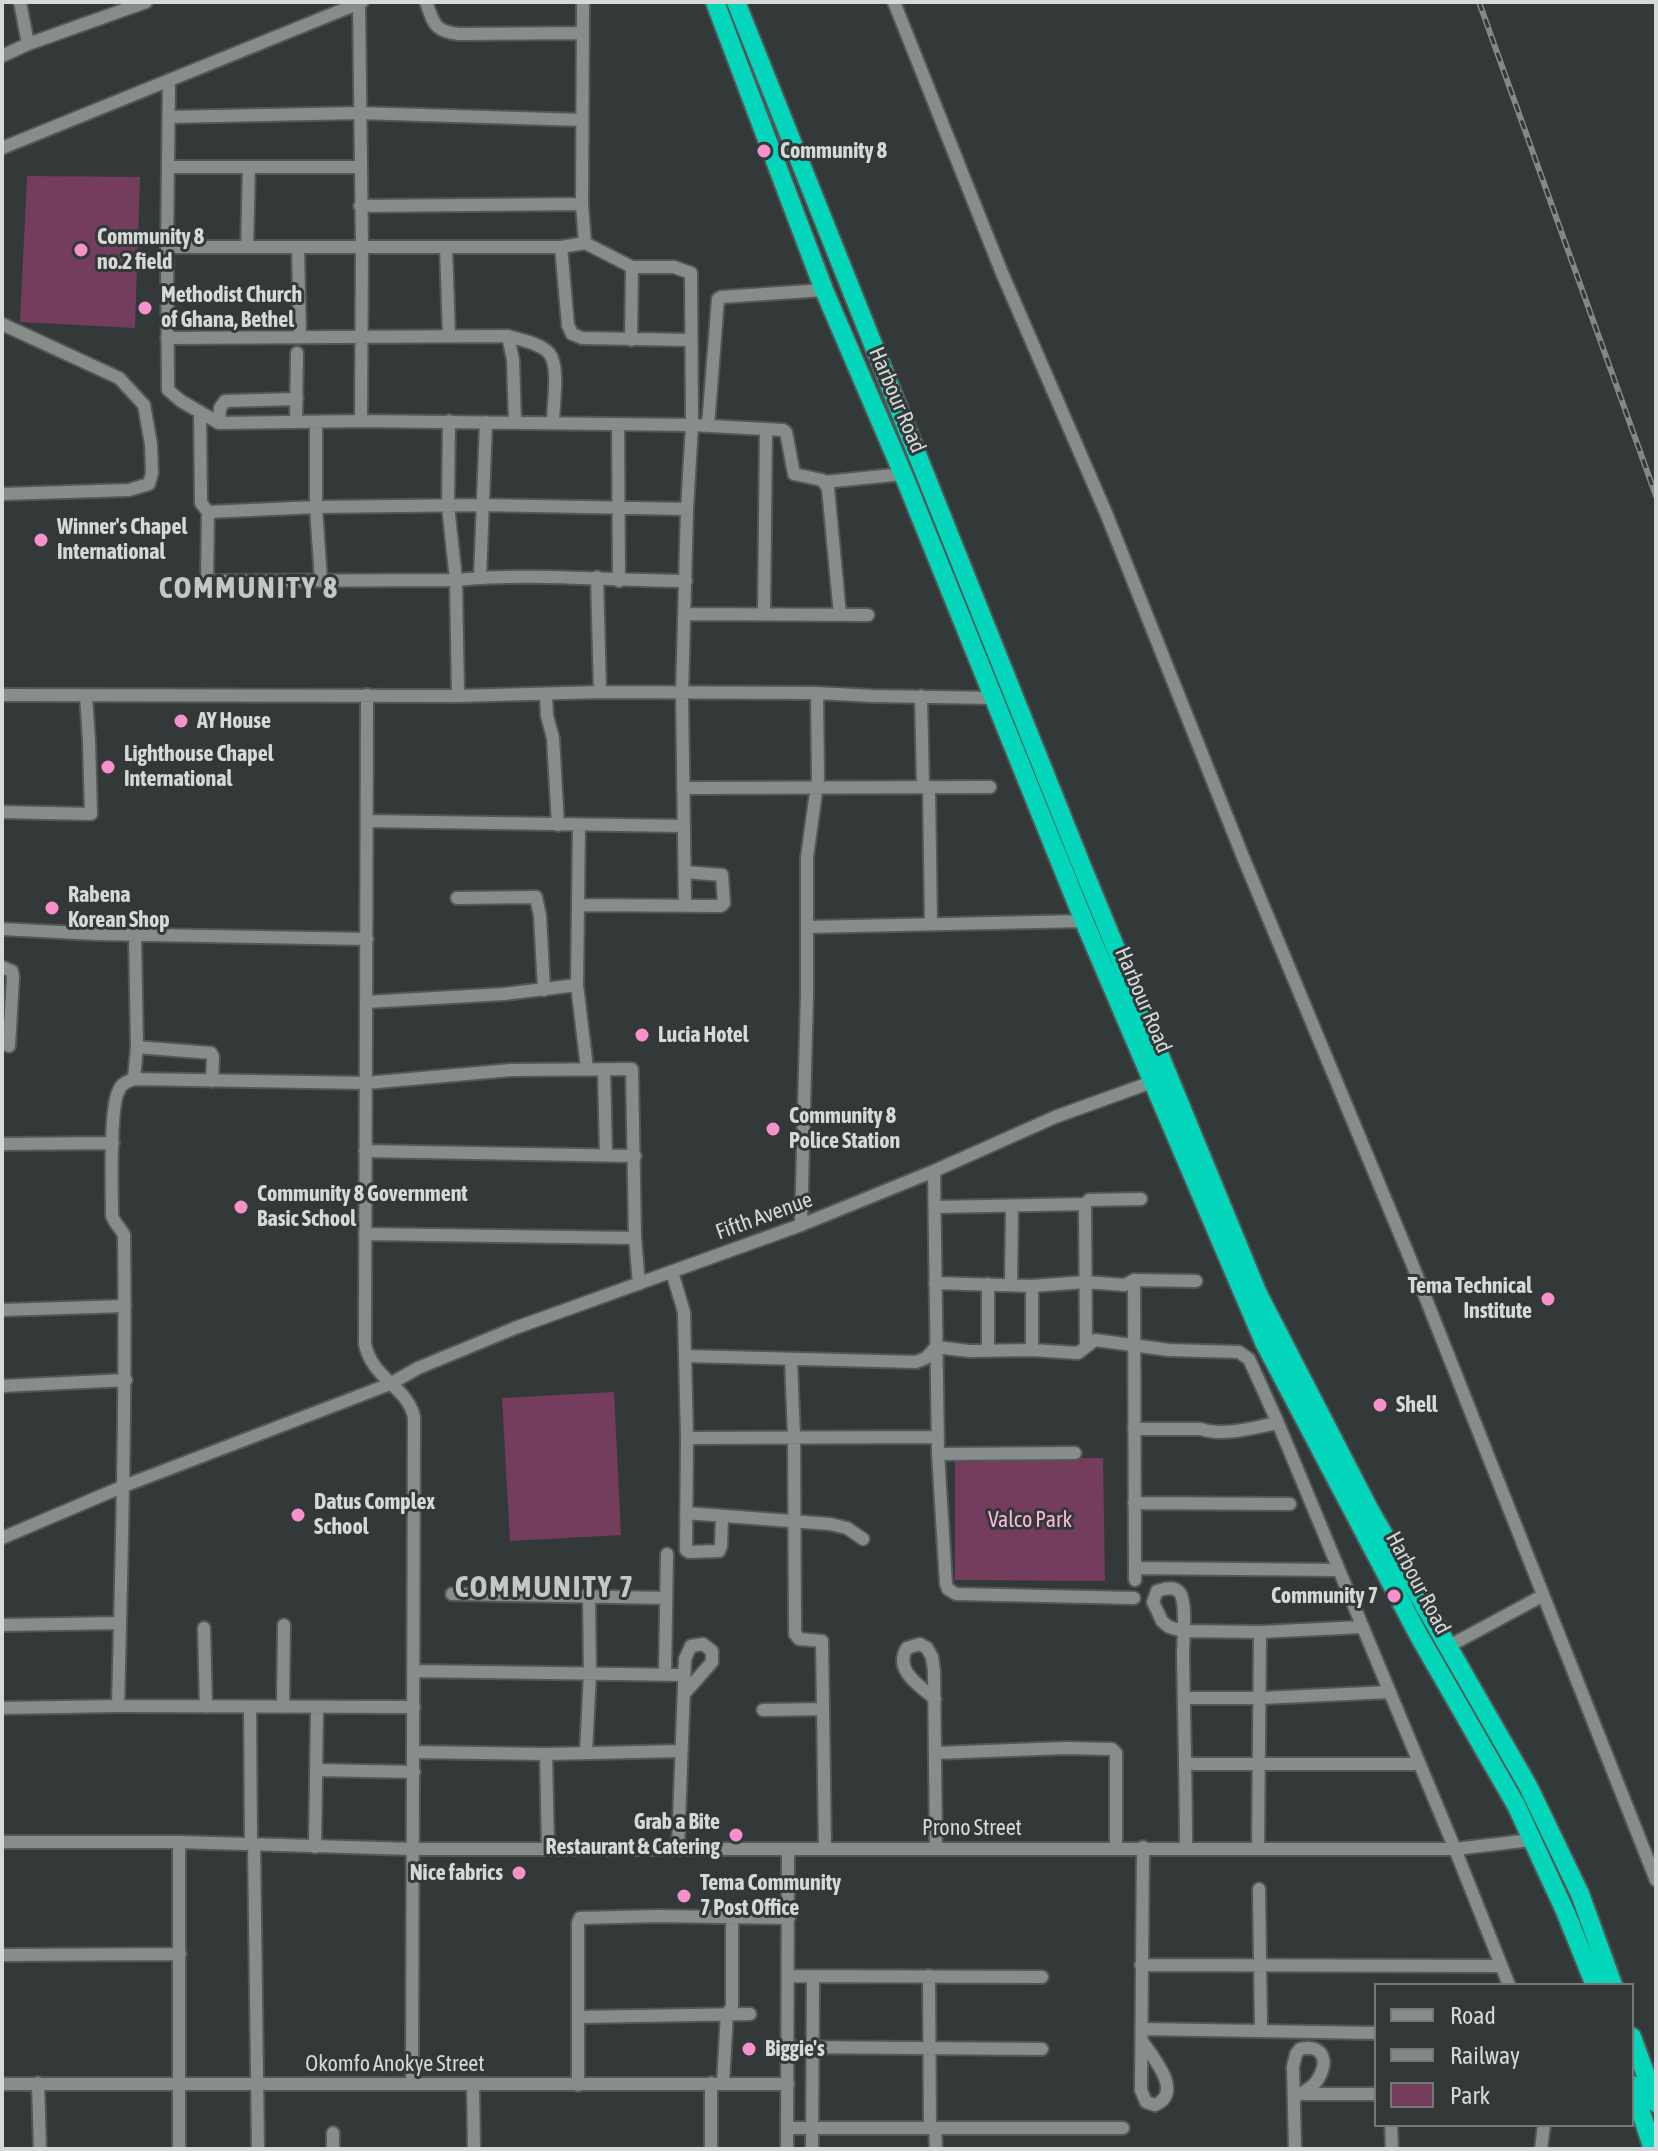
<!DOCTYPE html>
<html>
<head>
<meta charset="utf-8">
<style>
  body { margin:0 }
  #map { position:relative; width:1658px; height:2151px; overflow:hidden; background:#333938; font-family:"Asap Condensed",sans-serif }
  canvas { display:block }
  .frame { position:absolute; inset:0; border:4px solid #d5d9d8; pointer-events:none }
  .legend { position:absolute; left:1374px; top:1983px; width:260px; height:144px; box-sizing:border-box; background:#333938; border:2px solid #747978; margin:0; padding:10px 14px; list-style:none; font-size:24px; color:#d5d9d8 }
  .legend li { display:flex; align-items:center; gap:16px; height:40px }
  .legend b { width:40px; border:2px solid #747978 }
</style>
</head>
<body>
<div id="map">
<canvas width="1658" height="2151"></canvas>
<div class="frame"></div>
<ul class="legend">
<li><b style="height:10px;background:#868d8b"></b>Road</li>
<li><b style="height:10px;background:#848988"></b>Railway</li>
<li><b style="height:22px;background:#743c5d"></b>Park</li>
</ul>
</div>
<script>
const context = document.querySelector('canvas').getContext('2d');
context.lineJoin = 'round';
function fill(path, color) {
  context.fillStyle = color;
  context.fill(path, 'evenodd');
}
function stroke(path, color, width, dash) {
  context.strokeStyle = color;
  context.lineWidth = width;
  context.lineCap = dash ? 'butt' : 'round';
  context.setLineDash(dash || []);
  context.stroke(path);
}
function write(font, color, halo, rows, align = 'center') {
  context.font = font + ' "Asap Condensed",sans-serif';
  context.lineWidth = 6;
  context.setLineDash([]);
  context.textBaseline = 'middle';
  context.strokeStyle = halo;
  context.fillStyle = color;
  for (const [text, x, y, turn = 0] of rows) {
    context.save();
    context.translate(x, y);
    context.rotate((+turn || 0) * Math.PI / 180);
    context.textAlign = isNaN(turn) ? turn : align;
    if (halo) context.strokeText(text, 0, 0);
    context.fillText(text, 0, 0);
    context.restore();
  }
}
const green = new Path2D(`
  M27 176 140 177 135 328 20 322Z
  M614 1392 621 1535 510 1541 502 1398Z
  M1103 1458 1105 1581 955 1580V1459Z`);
const minor = new Path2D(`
  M20 2 28 44
  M426 2C434 24 434 31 459 34L583 33
  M583 2 582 204 585 243
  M894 2 1002 273 1106 513 1243 857 1409 1256 1656 1880
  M359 3 362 248 361 421 692 425 687 509 682 694 685 905
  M2 56 28 44 146 2
  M169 80 167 247 168 390 181 401 219 423 361 421
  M169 117 359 113 582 120
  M2 148 362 2
  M168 167H359
  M360 206 582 204
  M167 247H561L585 243 632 267H674L691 273 692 425 783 430 786 432 794 474 822 480 828 488 840 615
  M247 247 249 167
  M446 247 449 335
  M561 247 568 325 572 334 582 338 690 340
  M298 248 300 337
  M2 324 119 378 144 405 151 444 152 473 149 484 129 490 2 494
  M167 338 508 336
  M631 340 632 267
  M200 412 201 503 208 512 207 581 456 580C532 572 609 581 686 581
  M449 421 448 506 456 580 458 696
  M296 422 297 353
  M316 422V507L321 581
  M515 422 513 360 508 336C520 340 540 343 549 353 560 366 553 405 553 422
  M219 423 220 408 225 401 297 399
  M618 424 619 581
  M708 426 718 299 721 297 824 290
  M824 482 903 474
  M208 512 316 507 482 505 687 509
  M597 577 600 692
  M480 578 486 422
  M685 614 868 615
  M764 614 766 429
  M2 695 458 696 600 692 817 693 873 696 994 698
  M367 695 365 1344C372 1379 407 1386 414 1417L412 2084
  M546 695 547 716 553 738 558 825
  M921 696 923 787
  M929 787 931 924
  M683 788 990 787
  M2 812 91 814 89 741 86 696
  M367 821 683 826
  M579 825 577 985 587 1068
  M457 898 536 897 540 916 544 990
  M579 905 721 906 724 903 722 875 685 872
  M807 927 1084 921
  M2 929 97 934 367 939
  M2 967 12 971 13 977 9 1046
  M366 1002 504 994 577 985
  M137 1047 211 1053 213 1057 212 1081
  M604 1070 606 1155
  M134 1079 137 1047 135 934
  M2 1144 113 1143
  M365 1151 635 1156
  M934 1171 938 1454 946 1584 948 1589 956 1594 1134 1598
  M1085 1204 1086 1346
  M936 1207 1085 1204 1089 1200 1141 1199
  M801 1225 807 993V857L818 778 817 693
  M365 1234 635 1238
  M672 1272 684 1312 687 1438 686 1550 689 1552 719 1551 721 1546 722 1516
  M1134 1280 1135 1580
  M935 1283 1032 1286 1085 1282 1125 1285 1134 1280 1196 1281
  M988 1284V1351
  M1011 1284 1012 1206
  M2 1310 125 1306
  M1032 1350V1286
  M686 1356 916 1362 926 1358 936 1347 969 1351 1032 1350 1078 1353 1095 1340 1169 1350 1239 1352 1249 1359 1278 1423
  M791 1359 794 1437 795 1634 799 1639 822 1641 825 1849
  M2 1386 126 1380
  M1134 1429H1201C1224 1437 1254 1427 1278 1423L1455 1849 1509 1985
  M687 1438 938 1437
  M938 1454 1075 1453
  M1134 1503 1290 1504
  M686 1513 830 1524 847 1528 863 1539
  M2 1538 124 1486 390 1384 418 1368 515 1328 801 1225 934 1171 1055 1117 1152 1082
  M1135 1568 1339 1570
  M452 1594 666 1598
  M2 1625 120 1623
  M204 1628 206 1707
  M1449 1646 1542 1596
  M415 1671 684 1675
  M665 1674 667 1554
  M1184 1698H1261L1390 1692
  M935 1699C920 1686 893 1670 907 1648L920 1644 927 1648 932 1657 934 1671 936 1849
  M118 1706C122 1549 126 1392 124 1235 120 1227 115 1224 112 1216 112 1192 109 1107 119 1090 122 1083 128 1081 134 1079L366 1083 511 1070 632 1069 635 1238 639 1284
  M250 1707 251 1844
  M283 1707 284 1625
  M2 1708 118 1706 414 1707
  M763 1710 823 1709
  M414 1752 546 1754 681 1751
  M586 1752 590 1674 589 1597
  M935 1753 1065 1748 1112 1749 1116 1753V1847
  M546 1754 548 1848
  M1186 1764H1419
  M318 1770 414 1772
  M2 1842H179L413 1849H1455L1531 1840
  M179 1842V2149
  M254 1844 258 2149
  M315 1847 317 1707
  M678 1848 685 1659 691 1646 703 1644 712 1651V1662L684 1694
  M1186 1849C1186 1784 1184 1719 1183 1655 1183 1641 1187 1603 1180 1593 1174 1585 1164 1589 1157 1591L1153 1602 1162 1621 1169 1627 1183 1631 1260 1632 1362 1627
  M1258 1849 1260 1632
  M1259 1889 1261 2031
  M2 1955 180 1954
  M1141 1965 1501 1966
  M788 1976 1042 1977
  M929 1976 930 2128
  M578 2017 750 2014
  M1142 2029 1376 2033
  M1142 2041C1153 2058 1184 2092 1155 2105L1146 2102 1141 2090 1143 1847
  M788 2047 1042 2049
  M38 2083 40 2149
  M711 2083V2149
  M723 2083 727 2014 732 2007V1917
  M2 2084H788
  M473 2084 474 2149
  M578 2085V1923L580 1918 657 1916 789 1918
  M1304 2094H1376
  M1294 2098C1301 2093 1311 2089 1316 2082 1329 2065 1326 2043 1300 2049L1296 2054 1293 2067 1295 2149
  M1391 2125 1392 2149
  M787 2128H1123
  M935 2128 936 2149
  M333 2149V2133
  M787 2149 788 1849
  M812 2149 813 1977
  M1541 2149 1544 2125`);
const highway = new Path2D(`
  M715 2 824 290 903 474 1084 921 1264 1342 1419 1636 1516 1805 1565 1911 1595 1985
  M736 2 1081 864 1258 1294 1369 1509 1528 1786 1580 1894 1613 1985
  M1632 2037 1656 2103
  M1632 2085 1653 2149`);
const rail = new Path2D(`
  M1479 2 1656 496`);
const markers = [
  [764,151,8,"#f890cc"],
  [81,250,8,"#f890cc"],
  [145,308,8,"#f890cc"],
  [41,540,8,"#f890cc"],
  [181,721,8,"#f890cc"],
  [108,767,8,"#f890cc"],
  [52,908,8,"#f890cc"],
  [642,1035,8,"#f890cc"],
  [773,1129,8,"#f890cc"],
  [241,1207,8,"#f890cc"],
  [1548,1299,8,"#f890cc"],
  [1380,1405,8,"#f890cc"],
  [298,1515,8,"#f890cc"],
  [1394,1596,8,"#f890cc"],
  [736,1835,8,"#f890cc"],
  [519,1873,8,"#f890cc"],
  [684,1896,8,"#f890cc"],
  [749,2049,8,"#f890cc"]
];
const poiNames = [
  ["Community 8",780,151],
  ["Community 8",97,237],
  ["no.2 field",97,262],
  ["Methodist Church",161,295],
  ["of Ghana, Bethel",161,320],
  ["Winner's Chapel",57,527],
  ["International",57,552],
  ["AY House",197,721],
  ["Lighthouse Chapel",124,754],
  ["International",124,779],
  ["Rabena",68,895],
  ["Korean Shop",68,920],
  ["Lucia Hotel",658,1035],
  ["Community 8",789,1116],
  ["Police Station",789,1141],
  ["Community 8 Government",257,1194],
  ["Basic School",257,1219],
  ["Tema Technical",1532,1286,"right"],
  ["Institute",1532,1311,"right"],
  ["Shell",1396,1405],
  ["Datus Complex",314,1502],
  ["School",314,1527],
  ["Community 7",1378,1596,"right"],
  ["Grab a Bite",720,1822,"right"],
  ["Restaurant & Catering",720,1847,"right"],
  ["Nice fabrics",503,1873,"right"],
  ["Tema Community",700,1883],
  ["7 Post Office",700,1908],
  ["Biggie's",765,2049]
];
const streetNames = [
  ["Harbour Road",897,400,67],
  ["Harbour Road",1143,1000,67],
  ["Fifth Avenue",764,1216,-20],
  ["Harbour Road",1418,1583,62],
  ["Prono Street",972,1828],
  ["Okomfo Anokye Street",395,2064]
];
const parkNames = [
  ["Valco Park",1030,1520]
];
const districtNames = [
  ["COMMUNITY 8",249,589],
  ["COMMUNITY 7",545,1588]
];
fill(green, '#743c5d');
stroke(minor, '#535856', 16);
stroke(highway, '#535856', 22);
stroke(minor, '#868d8b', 12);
stroke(highway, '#03d6ba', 18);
stroke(rail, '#848988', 6);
stroke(rail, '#333938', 3, [9]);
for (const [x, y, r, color] of markers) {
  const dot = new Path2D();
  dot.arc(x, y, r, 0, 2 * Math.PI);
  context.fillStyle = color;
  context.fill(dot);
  stroke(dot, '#333938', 3);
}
write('bold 22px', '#d5d9d8', '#333938', poiNames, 'left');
write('22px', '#d5d9d8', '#333938', streetNames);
write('22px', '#feb5dd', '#333938', parkNames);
context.letterSpacing = '2px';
write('bold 30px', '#c1c8c6', '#333938', districtNames);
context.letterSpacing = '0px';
</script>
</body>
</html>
